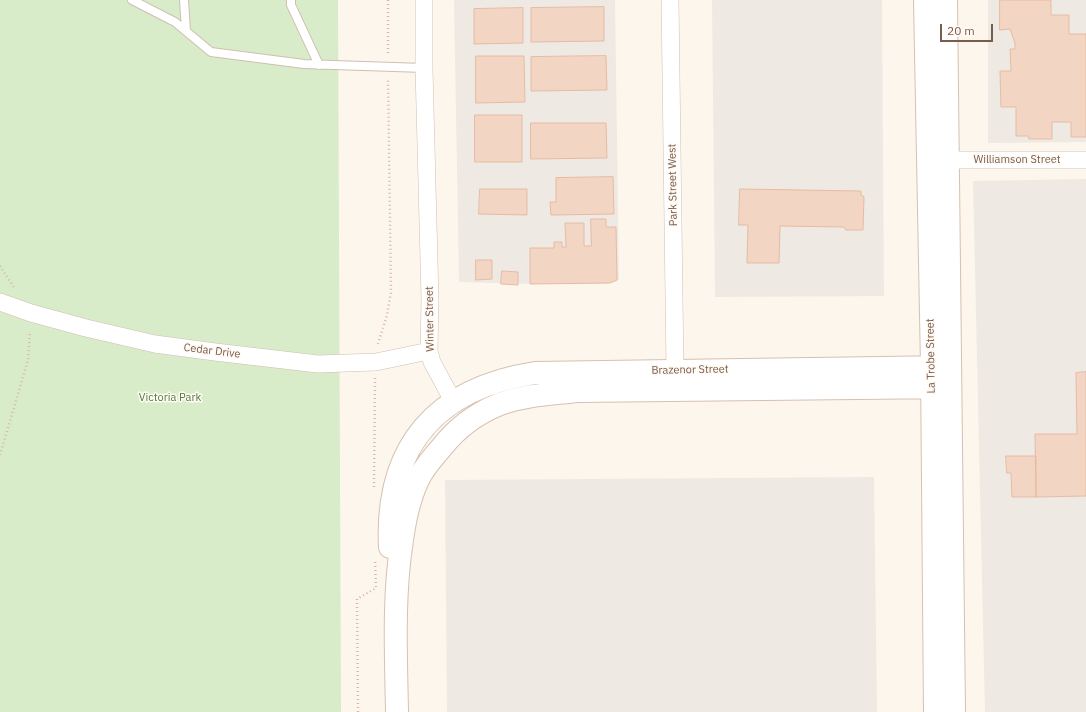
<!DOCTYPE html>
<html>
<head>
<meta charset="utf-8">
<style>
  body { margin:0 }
  #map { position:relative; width:1086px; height:712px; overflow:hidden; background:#fdf6ec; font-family:"IBM Plex Sans",sans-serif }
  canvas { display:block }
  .scale { position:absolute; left:940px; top:24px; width:53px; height:18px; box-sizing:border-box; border:2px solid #7a5c4d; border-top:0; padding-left:5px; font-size:12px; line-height:14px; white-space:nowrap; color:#7a5c4d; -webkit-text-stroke:3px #fffaf3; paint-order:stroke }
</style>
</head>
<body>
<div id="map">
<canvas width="1086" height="712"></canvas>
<div class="scale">20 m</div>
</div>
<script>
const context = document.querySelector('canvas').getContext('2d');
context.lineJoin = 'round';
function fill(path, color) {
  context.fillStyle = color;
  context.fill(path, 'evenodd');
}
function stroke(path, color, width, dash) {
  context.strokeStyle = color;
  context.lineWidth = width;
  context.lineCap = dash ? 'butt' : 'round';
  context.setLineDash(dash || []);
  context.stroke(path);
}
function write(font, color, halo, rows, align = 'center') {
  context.font = font + ' "IBM Plex Sans",sans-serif';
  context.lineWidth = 3;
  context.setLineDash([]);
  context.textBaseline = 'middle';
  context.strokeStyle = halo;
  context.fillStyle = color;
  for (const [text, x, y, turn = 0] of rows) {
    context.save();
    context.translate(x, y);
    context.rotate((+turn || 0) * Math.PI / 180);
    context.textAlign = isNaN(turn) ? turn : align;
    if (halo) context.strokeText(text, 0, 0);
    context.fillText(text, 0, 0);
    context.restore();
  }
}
const industrial = new Path2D(`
  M454 0H615L619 280 610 283 530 284 459 282Z
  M712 0H882L884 296 715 297Z
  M988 0H1086V142L988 143Z
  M1086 179V712H985L973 181Z
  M874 477 877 712H447L445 480Z`);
const green = new Path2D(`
  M0 0H338L341 712H0Z`);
const building = new Path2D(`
  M1000 0H1051V15H1069V34H1086V137H1071V122H1052V139H1029L1028 136H1016V107H1001L1000 71H1011L1010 49H1015V43L1010 29 1000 30Z
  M604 7V41L531 42V8Z
  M523 8V43L474 44V9Z
  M476 56H524L525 102 476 103Z
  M606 56 607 90 531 91V57Z
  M475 115H522V162H475Z
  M531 123H606L607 158 531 159Z
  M613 177 614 214 551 215 550 202H556V178Z
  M480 189H527V215L479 214Z
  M740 189 861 191V195L864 197 863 230H846L844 227 780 226 779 263H747L748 225H739Z
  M591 219H606V227H616L617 280 610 283 530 284V248H554V242H562V247H566L565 223H584V246H591Z
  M476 260H492V279L476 280Z
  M502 271 518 272V285L501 284Z
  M1086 372V496L1036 497 1035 434H1077L1076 373Z
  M1006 456H1036V497H1012L1011 473H1007Z`);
const path = new Path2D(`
  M388 0V55
  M0 266 15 289
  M378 344 387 315 391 292 388 78
  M0 455 28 360 30 331
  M374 487 375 378
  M358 712 357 599 376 588 375 560`);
const service = new Path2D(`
  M132 0 175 22 211 52 304 64 424 68
  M184 0 186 31
  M291 0V5L319 65`);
const minor = new Path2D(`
  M424 0V68L430 300 429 351 432 362 453 401
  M670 0 675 370
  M949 160H1086
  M0 302 31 313 86 328 155 344 215 352 318 364 376 362 429 351`);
const secondary = new Path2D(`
  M925 0 932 366 935 712
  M946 0 954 712
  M390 547C385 446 437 388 535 373L950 367
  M397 712C396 655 393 597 402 540 405 518 410 495 420 476 426 465 434 456 442 447 457 428 477 413 500 404 525 395 551 394 577 391L950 387`);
const streetNames = [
  ["Williamson Street",1017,160],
  ["Park Street West",673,185,-91],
  ["Winter Street",430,319,-91],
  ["Cedar Drive",212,351,7],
  ["La Trobe Street",931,356,-91],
  ["Brazenor Street",690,370,-1]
];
const parkNames = [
  ["Victoria Park",170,398]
];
fill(industrial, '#efe9e4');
fill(green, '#d8ecc9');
fill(building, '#f3d5c3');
stroke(building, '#e6bba3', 1);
stroke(service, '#d1beb0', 10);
stroke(minor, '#d1beb0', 18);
stroke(secondary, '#d6c0b0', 24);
stroke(path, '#d9b8a5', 2.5, [1, 3]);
stroke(service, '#fff', 8);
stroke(minor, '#fff', 17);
stroke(secondary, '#fff', 22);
write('11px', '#7a5c4d', '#fffaf3', streetNames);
write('11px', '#537a41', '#fffaf3', parkNames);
</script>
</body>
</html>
